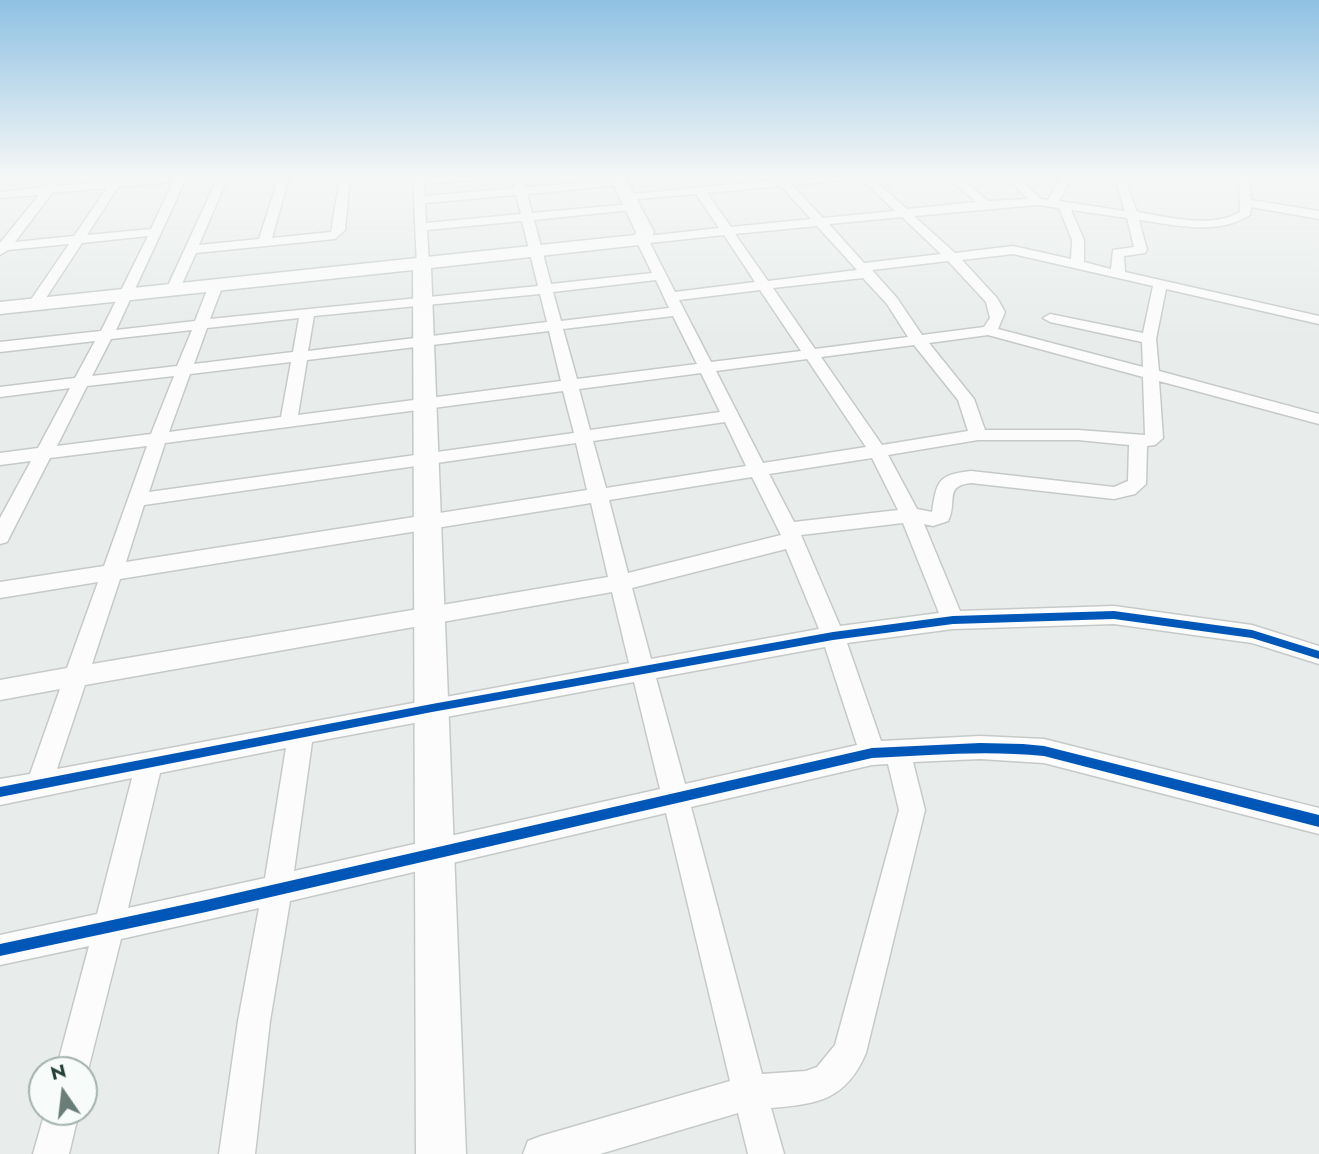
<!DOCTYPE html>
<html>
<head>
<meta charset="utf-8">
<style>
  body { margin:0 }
  #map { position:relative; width:1319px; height:1154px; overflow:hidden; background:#e8edeb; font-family:Jost,sans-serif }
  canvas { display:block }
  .north { position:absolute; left:28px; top:1056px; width:70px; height:70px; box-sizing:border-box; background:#f7fbf9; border:2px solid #a3b1ad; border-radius:50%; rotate:346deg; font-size:19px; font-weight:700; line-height:28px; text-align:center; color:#24423a }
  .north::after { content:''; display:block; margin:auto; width:24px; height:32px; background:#697e78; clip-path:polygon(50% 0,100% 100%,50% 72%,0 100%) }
</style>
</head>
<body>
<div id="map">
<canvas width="1319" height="1154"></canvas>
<div class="north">N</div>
</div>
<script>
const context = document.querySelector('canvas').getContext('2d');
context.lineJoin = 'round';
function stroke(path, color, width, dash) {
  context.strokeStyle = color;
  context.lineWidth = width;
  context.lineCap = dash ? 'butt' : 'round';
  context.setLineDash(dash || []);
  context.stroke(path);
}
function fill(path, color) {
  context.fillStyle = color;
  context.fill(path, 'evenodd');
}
const street = new Path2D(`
  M161 177H196L185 181 116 330 195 321 209 285 216 281 223 285 210 319 538 286 522 221 427 230 429 264 427 267H417L413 177H477L472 180 424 184 425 196 514 188 512 177H522L525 187 623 180 624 182 619 185 527 194 532 213 631 204 637 207 631 210 534 220 551 284 652 273 636 240 638 237 719 228 696 194 627 200 621 197 623 195 776 180 774 177 787 179 850 177 845 180 792 185 823 218 895 211 860 177H871L907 209 976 202 948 177H959L988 201 1028 199 1006 177H1017L1041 199 1048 200 1062 177H1072L1059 201 1125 211 1114 177H1124L1137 212C1169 217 1211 229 1240 212L1239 177H1249L1251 200 1319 211V219L1251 207 1250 215C1217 236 1175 225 1139 220L1147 250 1145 253 1124 256 1125 272 1319 316V324L1166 289 1156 339 1159 371 1319 414V424L1159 381 1163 438 1155 445 1147 446 1146 484 1135 494 1114 499 971 483C943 486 958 502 948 521L933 526 924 524 960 611 1114 606 1252 625 1319 646V664L1252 643 1114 624 953 629 847 643 881 741 980 736 1044 739 1319 808V834L1044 763 980 759 913 762 925 810 866 1053C846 1100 818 1104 771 1108L784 1154H748L738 1113 600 1154H523L528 1141 541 1136 730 1081 666 813 290 901 270 1021 255 1154H219L238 1021 259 908 121 939 85 1082 84 1070H56L89 946 0 965V935L97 914 132 778 0 805V779L30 774 60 689 0 700V680L67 668 98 582 0 598V582L104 566 147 446 50 458 7 542 0 544V518L31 461 0 465V453L38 448 70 388 0 397V387L75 378 95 341 0 352V342L101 331 148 236 82 243 40 307H30L28 304 69 244 8 250 0 255V243L39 195 0 198V192L45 187 54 180 59 183 57 186ZM173 182 151 229 87 235 118 187ZM781 186 811 219 731 227 707 193ZM107 188 74 236 15 242 52 193ZM516 195 521 214 426 223 425 203ZM1038 205 1059 208 1072 240 1071 259 1013 246 955 253 914 216ZM1071 210 1127 218 1134 247 1113 250 1111 269 1084 262V240ZM902 217 941 254 864 263 829 224ZM817 226 857 270 768 281 735 234ZM724 235 755 282 675 292 650 243ZM1013 254 1153 286 1143 333 1050 314 1043 318 1050 322 1142 342 1143 367 998 329 1005 312 997 298 962 260ZM948 261 986 302 990 318 984 327 922 335 897 298 872 270ZM863 278 887 304 908 337 815 349 773 288ZM656 280 669 308 561 321 553 292ZM760 290 801 351 711 362 679 300ZM540 294 547 322 308 351 314 316ZM673 316 697 364 577 379 563 329ZM299 318 293 352 194 364 207 328ZM192 330 177 366 92 376 111 339ZM549 331 561 381 298 415 307 360ZM988 335 1143 377 1145 435 1078 430H985L974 399 929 343ZM914 345 958 400 968 431 882 445 821 357ZM807 359 866 447 763 463 716 371ZM291 362 281 417 169 432 190 374ZM701 373 720 412 590 430 579 389ZM174 376 151 434 57 446 87 386ZM563 391 574 433 149 492 165 443ZM725 422 746 466 606 488 593 441ZM978 440H1078L1129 445 1128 481 1114 487 971 471C938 475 937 480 932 512L917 509 888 455ZM576 443 587 490 126 562 144 505ZM872 458 898 510 794 522 769 474ZM752 477 781 535 628 573 609 500ZM591 503 608 577 92 664 120 579ZM903 523 939 613 840 626 801 535ZM786 549 819 629 651 659 632 588ZM612 592 629 663 57 769 85 685ZM825 647 857 745 685 784 656 678ZM634 682 660 789 294 871 312 742ZM286 748 265 878 128 908 160 773ZM888 764 899 810 835 1045 817 1067 806 1071 762 1074 691 807 872 765Z
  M218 177H228L199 245 259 239 279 177H289L272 238 331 232 340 177H350L345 230 335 239 196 253 178 293H168L166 290Z
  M45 1112H79L69 1154H33Z`);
const secondary = new Path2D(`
  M610 177H625L654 232 648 244 431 268 466 1154H416L413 270 0 314V302L635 235 636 232Z`);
const cycleway = new Path2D(`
  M1114 611 1252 630 1319 651V659L1252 638 1114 619 953 624 833 640 432 712 0 797V787L432 704 833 632 953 616Z
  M980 743 1023 744 1044 746 1319 815V827L1044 756C986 750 930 755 872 758L206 912 0 956V944L206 900 872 748Z`);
stroke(street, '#c5cac8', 3);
stroke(secondary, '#c3cbc8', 3);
fill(street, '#fcfcfc');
fill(secondary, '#fcfcfc');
fill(cycleway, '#0057b8');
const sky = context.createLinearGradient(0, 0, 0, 338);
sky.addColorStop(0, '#8fc1e3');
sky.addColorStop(0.52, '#f5f7f6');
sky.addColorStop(1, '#f5f7f600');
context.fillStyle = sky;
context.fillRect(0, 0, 1319, 338);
</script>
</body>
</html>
